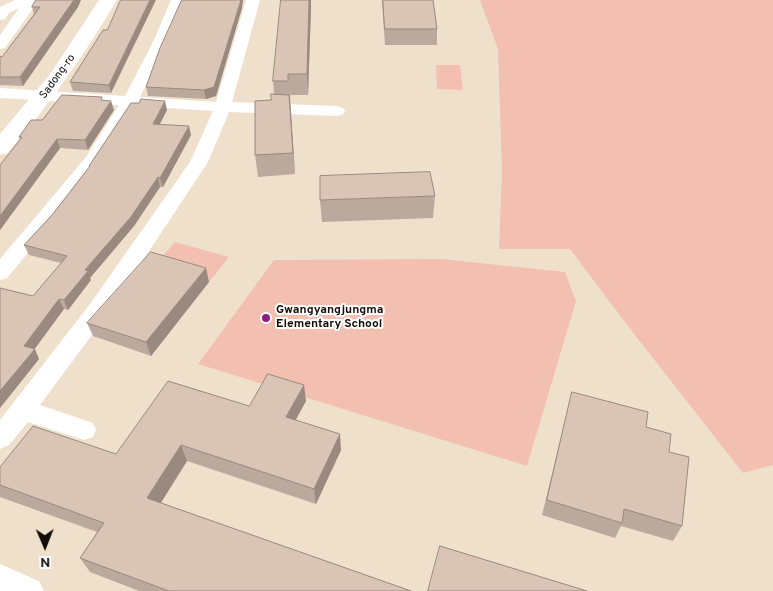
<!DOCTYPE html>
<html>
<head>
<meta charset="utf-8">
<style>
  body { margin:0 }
  #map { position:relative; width:773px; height:591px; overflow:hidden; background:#efe0cc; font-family:Overpass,sans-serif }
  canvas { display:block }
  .north { position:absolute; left:20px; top:521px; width:50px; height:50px; -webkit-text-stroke:4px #fff; paint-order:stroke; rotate:179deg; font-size:14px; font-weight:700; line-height:20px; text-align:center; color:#110c06 }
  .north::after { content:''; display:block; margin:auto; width:18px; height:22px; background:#110c06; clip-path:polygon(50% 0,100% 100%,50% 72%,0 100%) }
</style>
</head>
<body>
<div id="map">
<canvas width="773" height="591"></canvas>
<div class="north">N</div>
</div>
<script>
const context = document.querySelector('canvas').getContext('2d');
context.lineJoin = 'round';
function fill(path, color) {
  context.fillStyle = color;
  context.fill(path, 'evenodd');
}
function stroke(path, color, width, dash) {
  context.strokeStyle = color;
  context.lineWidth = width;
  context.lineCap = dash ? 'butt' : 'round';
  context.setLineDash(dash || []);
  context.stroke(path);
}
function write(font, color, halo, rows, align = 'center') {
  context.font = font + ' Overpass,sans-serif';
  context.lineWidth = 4;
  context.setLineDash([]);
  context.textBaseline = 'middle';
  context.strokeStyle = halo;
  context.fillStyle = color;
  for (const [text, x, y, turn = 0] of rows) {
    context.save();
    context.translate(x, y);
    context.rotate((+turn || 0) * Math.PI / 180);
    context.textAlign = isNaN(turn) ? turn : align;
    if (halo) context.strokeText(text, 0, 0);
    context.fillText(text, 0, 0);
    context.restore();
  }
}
const green = new Path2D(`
  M480 0H773V465L743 473 631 330 570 249H499L502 170 498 49Z
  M436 65H460L463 90 437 89Z
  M175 242 229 257 209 282 155 265Z
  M442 259 565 272 576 301 527 466 198 364 274 260Z`);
const street = new Path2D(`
  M15 0H39L5 48 0 49V35L19 8 9 13 5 19 0 20V7Z
  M171 0H185L168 40 140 97 216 102 246 0H260L232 102 337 106 343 108 345 111 343 114 337 116 229 112 208 162 106 316 40 405 93 423 96 430 93 437 84 440 28 422 9 445 0 449V420L90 304 190 162 213 111 135 106C99 169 53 223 7 278L0 280V259L86 157 119 105 0 98V88L125 96 154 40Z
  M0 564 39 581 44 591H0Z`);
const secondary = new Path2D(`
  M99 0H117C85 54 49 105 8 153L0 155V134L51 73Z`);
const wall = new Path2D(`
  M382 0H433L437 29V45H385Z
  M32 7H78L23 86 0 85V56L2 57 34 14Z
  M311 7 308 95H290L295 174 258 177 255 155 271 100 274 94 273 81Z
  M242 8 216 96 206 99 148 96 146 87Z
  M103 30 111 93 73 91 70 82Z
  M104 100 114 110 88 150 60 148 0 230V165L20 140 19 137 42 120Z
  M167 110 160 124 191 135 163 187H160L134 226 90 278 91 280 68 310 64 309 34 349 39 359 0 408V288L33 296 61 263 29 255 24 245 52 215 89 168V166Z
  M435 196 433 218 322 222 320 200Z
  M209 282 151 356 93 336 87 323Z
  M572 392 646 427 669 452 682 526 673 541 621 526 615 538 542 515 568 409Z
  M306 401 296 420 341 450 316 504 187 461 160 503 411 591H139L90 572 80 558 97 532 0 497V467L116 454 249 406Z`);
const shadedWall = new Path2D(`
  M74 0H81L78 7 23 86 20 77Z
  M150 0H156L111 93 109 85Z
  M241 0H243L242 8 216 96 206 99 204 90Z
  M309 0H311V7L308 95 307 74Z
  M289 95 291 116 295 174 293 153Z
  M111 101 114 110 88 150 85 140Z
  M165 101 167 110 155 133 153 124Z
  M189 126 191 135 163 187 160 178Z
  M57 139 60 148 0 230V216Z
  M158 177 160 187 134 226 90 278 91 280 68 310 64 300 85 270Z
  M206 268 209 282 151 356 146 342Z
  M59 299 64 309 31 354 35 349 39 359 0 408V391L24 346Z
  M304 385 306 401 288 433 286 417Z
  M340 434 341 450 316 504 314 489Z
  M181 445 187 461 154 514 147 498Z`);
const building = new Path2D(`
  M36 0H74L20 77H0V56L2 57 40 7H32Z
  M121 0H150L109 85 70 82 103 30H107Z
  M182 0H241L214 87 204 90 146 87 160 48Z
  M281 0H309L307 74H288V81H273Z
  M383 0H433L437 29H385Z
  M271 94 289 95 293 153 255 155V101L271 100Z
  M62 95 102 97 101 100 111 101 85 140 57 139 0 216V165L22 137H19L31 120H42Z
  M141 99 165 101 153 124 189 126 160 178 158 177 131 217 85 270 88 271 64 300 59 299 24 346 35 349 0 391V288L33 296 67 256 24 245 52 215 90 166H89L131 103H139Z
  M430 172 435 196 320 200V176Z
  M151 252 206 268 146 342 87 323Z
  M268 374 304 385 286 417 340 434 314 489 181 445 147 498 411 591H169L80 558 104 523 0 485V467L33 426 116 454 168 381 249 406Z
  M572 392 648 412 646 427 671 434 669 452 689 457 682 526 624 509 622 523 547 500Z
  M440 546 587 591H428Z`);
const markers = [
  [266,318,5,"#8d1c7e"]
];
const farStreetnames = [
  ["Sadong-ro",58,77,-54]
];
const poiNames = [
  ["Gwangyangjungma",276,311],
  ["Elementary School",276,325]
];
fill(green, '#f3bfb1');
fill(street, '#fff');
fill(secondary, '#fff');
fill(wall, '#bba99d');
fill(shadedWall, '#99897f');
fill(building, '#dac4b6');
stroke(building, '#99897f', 1);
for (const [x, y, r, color] of markers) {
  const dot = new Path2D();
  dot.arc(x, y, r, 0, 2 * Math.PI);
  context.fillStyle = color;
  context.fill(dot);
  stroke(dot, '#fff', 2);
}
write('11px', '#110c06', '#fff', farStreetnames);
write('bold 12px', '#110c06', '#fff', poiNames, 'left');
</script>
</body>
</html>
